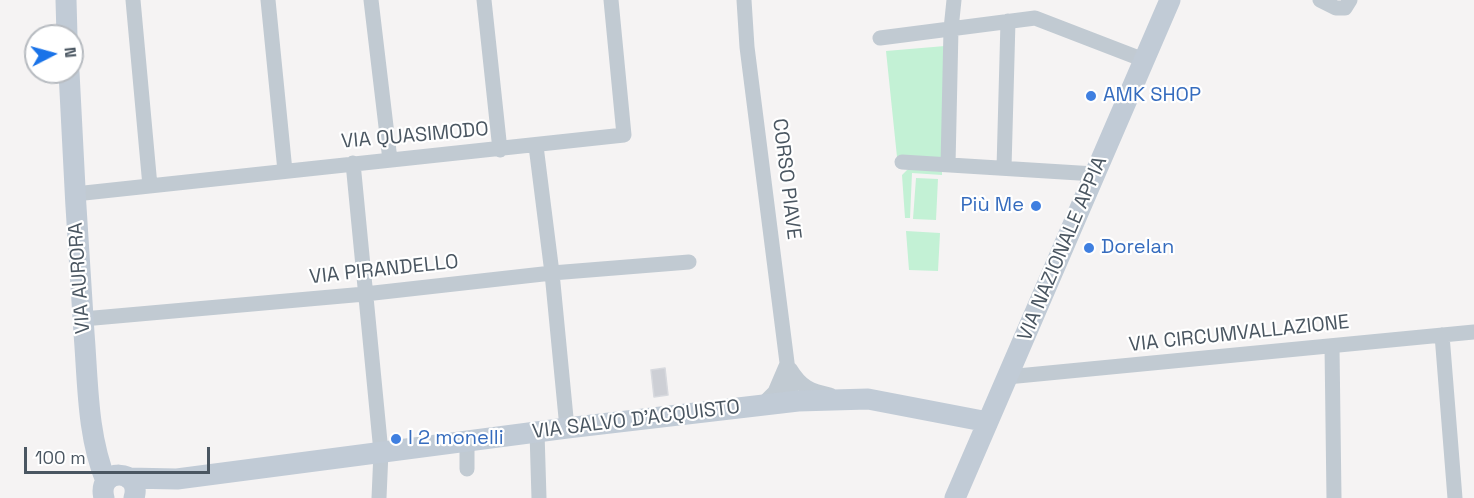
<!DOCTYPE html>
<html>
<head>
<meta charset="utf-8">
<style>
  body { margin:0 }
  #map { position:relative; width:1474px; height:498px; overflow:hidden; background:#f5f3f3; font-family:"Space Grotesk",sans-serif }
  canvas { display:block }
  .north { position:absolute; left:24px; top:24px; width:60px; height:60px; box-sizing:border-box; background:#fff; border:2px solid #b7bbc0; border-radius:50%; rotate:84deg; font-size:16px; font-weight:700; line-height:24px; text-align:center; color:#4a5661 }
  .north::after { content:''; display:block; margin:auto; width:21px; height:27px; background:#1a73e8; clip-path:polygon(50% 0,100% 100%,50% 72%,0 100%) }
  .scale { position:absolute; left:24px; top:447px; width:186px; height:27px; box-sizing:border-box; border:3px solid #4a5661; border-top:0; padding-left:8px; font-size:18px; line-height:21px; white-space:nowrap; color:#4a5661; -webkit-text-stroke:4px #fff; paint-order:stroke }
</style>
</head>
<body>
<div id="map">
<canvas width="1474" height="498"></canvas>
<div class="north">N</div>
<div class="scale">100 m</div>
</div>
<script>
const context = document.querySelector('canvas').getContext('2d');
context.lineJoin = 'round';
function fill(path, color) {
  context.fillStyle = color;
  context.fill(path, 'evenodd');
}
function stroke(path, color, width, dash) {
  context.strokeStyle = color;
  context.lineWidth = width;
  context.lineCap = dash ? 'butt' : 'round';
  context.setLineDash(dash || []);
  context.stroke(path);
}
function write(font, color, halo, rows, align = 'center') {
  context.font = font + ' "Space Grotesk",sans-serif';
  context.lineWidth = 4.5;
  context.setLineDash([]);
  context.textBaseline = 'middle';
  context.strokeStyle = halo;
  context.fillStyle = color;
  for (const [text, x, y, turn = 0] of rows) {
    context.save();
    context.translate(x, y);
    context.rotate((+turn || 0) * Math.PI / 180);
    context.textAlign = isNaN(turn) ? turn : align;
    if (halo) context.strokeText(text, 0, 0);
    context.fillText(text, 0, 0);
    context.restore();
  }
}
const green = new Path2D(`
  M945 46 942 159 897 157 886 51Z
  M908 169 942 171V175L912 173 910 218H905L902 175Z
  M916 178 938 179 936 220 913 219Z
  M906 231 940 233 938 271 909 270Z`);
const building = new Path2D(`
  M665 368 668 395 654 397 651 370Z`);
const street = new Path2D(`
  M133 0 150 186
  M268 0 285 171
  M371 0 390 160
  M484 0 500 150
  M744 0 747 47 792 402
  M1320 0 1336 8H1345L1350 0
  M880 38 1035 18 1144 60
  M536 146 552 273 567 428
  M902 162 1095 174
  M353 163 381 452 379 498
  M948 165 951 29 954 0
  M1004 168 1008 21
  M75 194 624 135 611 0
  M83 319 365 294 552 273 689 262
  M1442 335 1455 498
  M1332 346 1334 498
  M790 369C801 387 810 391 830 395
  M1007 377 1474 332
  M762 405 775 392 787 364
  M537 432 539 498
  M467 441V469`);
const secondary = new Path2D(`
  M66 0 67 36
  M69 72C73 159 78 246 84 333 88 382 87 435 106 481
  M128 478 177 479 567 428 798 401 868 399 988 422
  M104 498C96 467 143 468 134 498
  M955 498 1170 0`);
const markers = [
  [1091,96,6,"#3f7fe0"],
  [1036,206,6,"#3f7fe0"],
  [1089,248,6,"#3f7fe0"],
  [396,439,6,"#3f7fe0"]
];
const shopNames = [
  ["AMK SHOP",1103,96],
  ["Più Me",1024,206,"right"],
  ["Dorelan",1101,248],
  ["I 2 monelli",408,439]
];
const streetNames = [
  ["VIA QUASIMODO",415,136,-5],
  ["CORSO PIAVE",786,179,83],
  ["VIA NAZIONALE APPIA",1063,249,-67],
  ["VIA PIRANDELLO",384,270,-6],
  ["VIA AURORA",80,278,-94],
  ["VIA CIRCUMVALLAZIONE",1239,334,-6],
  ["VIA SALVO D'ACQUISTO",636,420,-7]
];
fill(green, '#c3f1d5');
fill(building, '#cdcfd5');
stroke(building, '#d7d9de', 1.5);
stroke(street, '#c1cad2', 15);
stroke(secondary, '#c1cbd6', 21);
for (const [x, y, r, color] of markers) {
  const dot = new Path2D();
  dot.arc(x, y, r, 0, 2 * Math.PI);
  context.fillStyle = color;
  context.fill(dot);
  stroke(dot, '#fff', 2);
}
write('20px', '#366cbe', '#fff', shopNames, 'left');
write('20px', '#4a5661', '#fff', streetNames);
</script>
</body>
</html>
